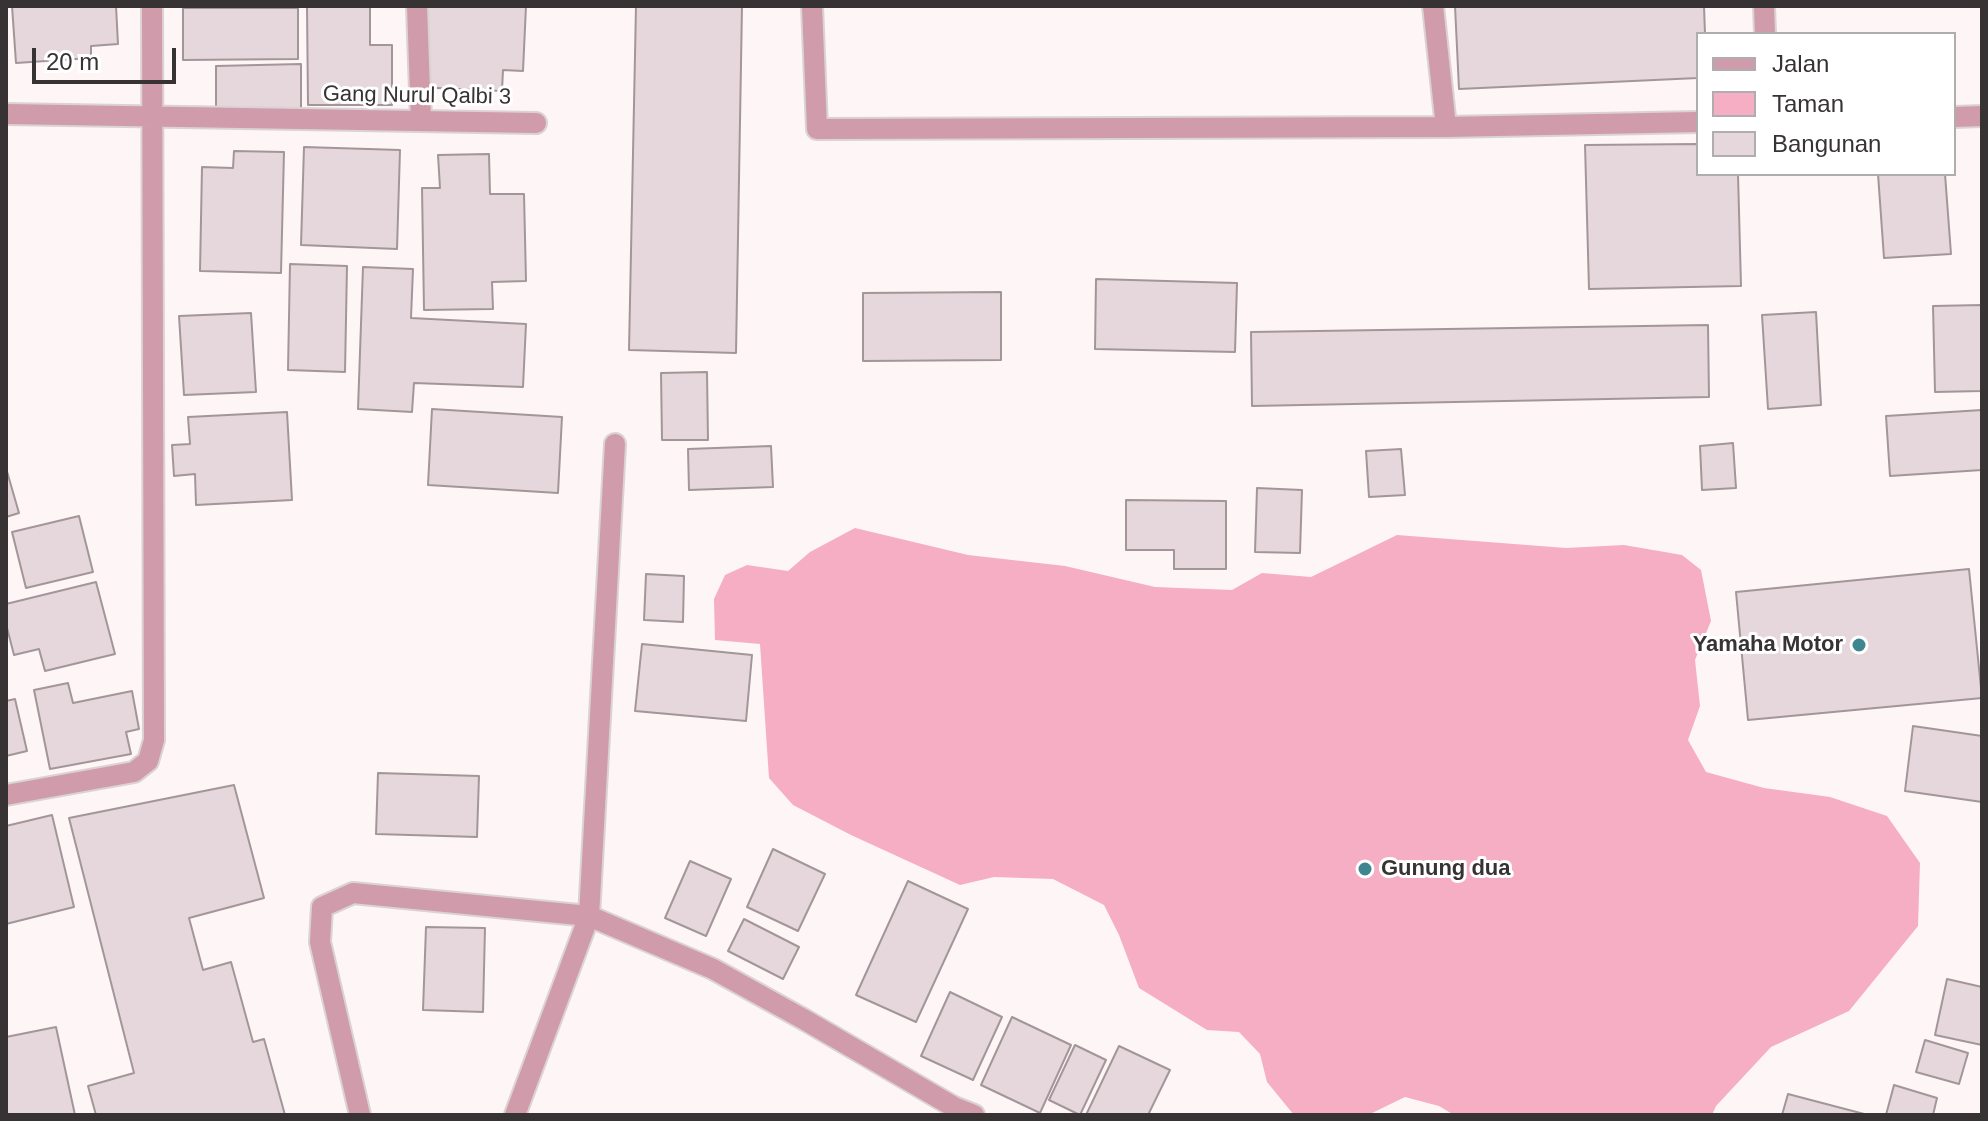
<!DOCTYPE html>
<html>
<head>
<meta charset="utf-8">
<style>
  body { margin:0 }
  #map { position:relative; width:1988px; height:1121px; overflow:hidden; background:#fef5f7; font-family:Arial,sans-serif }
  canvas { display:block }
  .frame { position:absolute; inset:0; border:8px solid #373233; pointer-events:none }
  .legend { position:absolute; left:1696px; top:32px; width:260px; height:144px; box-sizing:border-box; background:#fff; border:2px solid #afadad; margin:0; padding:10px 14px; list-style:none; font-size:24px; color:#373233 }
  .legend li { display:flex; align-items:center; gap:16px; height:40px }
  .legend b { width:40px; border:2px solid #afadad }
  .scale { position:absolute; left:32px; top:48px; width:144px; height:36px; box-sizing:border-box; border:4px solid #373233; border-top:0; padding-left:10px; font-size:24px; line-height:28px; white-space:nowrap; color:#373233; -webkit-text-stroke:6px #fff; paint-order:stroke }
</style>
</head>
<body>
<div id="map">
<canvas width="1988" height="1121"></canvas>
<div class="frame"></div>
<ul class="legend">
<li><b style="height:10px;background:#d09baa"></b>Jalan</li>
<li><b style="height:22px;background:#f5aec3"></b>Taman</li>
<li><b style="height:22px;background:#e5d7db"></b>Bangunan</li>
</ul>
<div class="scale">20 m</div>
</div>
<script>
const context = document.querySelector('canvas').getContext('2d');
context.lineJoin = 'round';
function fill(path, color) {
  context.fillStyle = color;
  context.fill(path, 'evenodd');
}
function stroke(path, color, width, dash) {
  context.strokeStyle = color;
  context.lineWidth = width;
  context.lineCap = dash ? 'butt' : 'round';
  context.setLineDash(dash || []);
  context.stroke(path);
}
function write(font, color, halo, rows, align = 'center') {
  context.font = font + ' Arial,sans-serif';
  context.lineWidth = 6;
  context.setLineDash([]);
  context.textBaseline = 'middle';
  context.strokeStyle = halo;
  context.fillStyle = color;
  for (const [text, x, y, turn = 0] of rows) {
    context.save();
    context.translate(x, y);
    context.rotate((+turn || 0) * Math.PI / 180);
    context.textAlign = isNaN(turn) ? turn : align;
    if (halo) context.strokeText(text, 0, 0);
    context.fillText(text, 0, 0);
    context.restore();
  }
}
const green = new Path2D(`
  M855 528 968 555 1065 566 1155 587 1232 590 1262 573 1311 577 1397 535 1566 548 1624 545 1682 555 1701 570 1711 621 1695 660 1700 706 1688 740 1706 772 1764 788 1830 797 1887 816 1920 863 1918 926 1849 1011 1771 1047 1716 1106 1712 1115H1454L1439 1106 1405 1097 1368 1115H1294L1267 1082 1260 1054 1239 1032 1207 1030 1139 988 1119 935 1104 905 1053 879 994 877 960 885 851 835 793 805 769 778 760 644 715 640 714 599 725 575 747 565 788 571 810 552Z`);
const building = new Path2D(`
  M12 6H116L118 44 91 46V58L16 63Z
  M307 6H370V45H392V105H308Z
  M419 6H526L523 71 503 70 502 91 415 87Z
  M636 6H742L736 353 629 350Z
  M1455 6H1704L1705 34H1698V78L1459 89Z
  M183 8H298V59L183 60Z
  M301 64V108L216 109V66Z
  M1698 144V174H1738L1741 286 1589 289 1585 145Z
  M304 147 400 150 397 249 301 245Z
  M234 151 284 152 281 273 200 271 202 167 233 168Z
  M489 154 490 194H524L526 281 492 282 493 309 424 310 422 188H440L438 155Z
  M1878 174H1945L1951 254 1884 258Z
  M290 264 347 266 345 372 288 370Z
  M363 267 413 269 411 318 526 324 523 387 414 383 412 412 358 409Z
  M1096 279 1237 283 1235 352 1095 349Z
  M1001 292V360L863 361V293Z
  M1982 305V391L1935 392 1933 306Z
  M1816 312 1821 405 1768 409 1762 315Z
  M251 313 256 392 184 395 179 316Z
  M1708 325 1709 397 1252 406 1251 332Z
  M707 372 708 440H662L661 373Z
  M432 409 562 417 558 493 428 485Z
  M1982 410V470L1890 476 1886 416Z
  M287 412 292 500 196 505 195 474 174 476 172 445 190 444 188 417Z
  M1733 443 1736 488 1702 490 1700 446Z
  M771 446 773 487 689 490 688 449Z
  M1401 449 1405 495 1369 497 1366 451Z
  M6 468 19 513 6 517Z
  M1257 488 1302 490 1300 553 1255 552Z
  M1126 500 1226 501V569H1174V550H1126Z
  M79 516 93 572 26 588 12 532Z
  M1969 569 1982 698 1748 720 1736 592Z
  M646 574 684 576 683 622 644 620Z
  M96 582 115 654 45 671 39 649 14 655 6 624V604Z
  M642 644 752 655 746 721 635 711Z
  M68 683 73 703 132 691 139 729 126 732 131 754 50 769 34 690Z
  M15 699 27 751 6 756V701Z
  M1913 726 1982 736V802L1905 791Z
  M378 773 479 776 477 837 376 834Z
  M234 785 264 898 189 918 203 970 231 962 253 1042 264 1039 285 1115H96L88 1086 134 1073 69 818Z
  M52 815 74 907 6 924V826Z
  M773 849 825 874 798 931 747 907Z
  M690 861 731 879 706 936 665 918Z
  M908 881 968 909 916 1022 856 995Z
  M744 919 799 947 783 979 728 951Z
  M426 927 485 928 483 1012 423 1010Z
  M1947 979 1982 987V1045L1935 1035Z
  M950 992 1002 1017 973 1080 921 1056Z
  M1012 1017 1071 1045 1040 1113 981 1085Z
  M56 1027 75 1115H6V1037Z
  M1925 1040 1968 1053 1959 1084 1916 1072Z
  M1075 1045 1106 1060 1080 1115 1049 1100Z
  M1119 1046 1170 1070 1148 1115H1086Z
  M1894 1085 1937 1098 1933 1115H1886Z
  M1788 1094 1868 1115H1782Z`);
const lane = new Path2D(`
  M812 6 817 129 1446 127
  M1433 6 1446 127 1698 122
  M1764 6 1765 34
  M1954 117 1982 116
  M360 1115 320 942 322 907 353 893 589 916`);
const street = new Path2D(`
  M417 6 421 120
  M6 114 536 123
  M6 795 134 772 148 761 154 740 152 6
  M589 916 615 444
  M515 1115 589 916 713 969 805 1020 954 1107 974 1115`);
const markers = [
  [1859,645,8,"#408691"],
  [1365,869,8,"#408691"]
];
const streetNames = [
  ["Gang Nurul Qalbi 3",417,96,1]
];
const poiNames = [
  ["Yamaha Motor",1843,645],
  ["Gunung dua",1381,869,"left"]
];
fill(green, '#f5aec3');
fill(building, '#e5d7db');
stroke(building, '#a39699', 2);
stroke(lane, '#dad2d4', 24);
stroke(street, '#dad2d4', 24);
stroke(lane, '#d09baa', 20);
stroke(street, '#d09baa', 20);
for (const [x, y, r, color] of markers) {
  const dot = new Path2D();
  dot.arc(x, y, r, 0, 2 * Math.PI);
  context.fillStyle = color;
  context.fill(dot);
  stroke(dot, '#fff', 3);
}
write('22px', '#373233', '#fff', streetNames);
write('bold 22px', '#373233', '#fff', poiNames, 'right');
</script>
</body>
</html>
